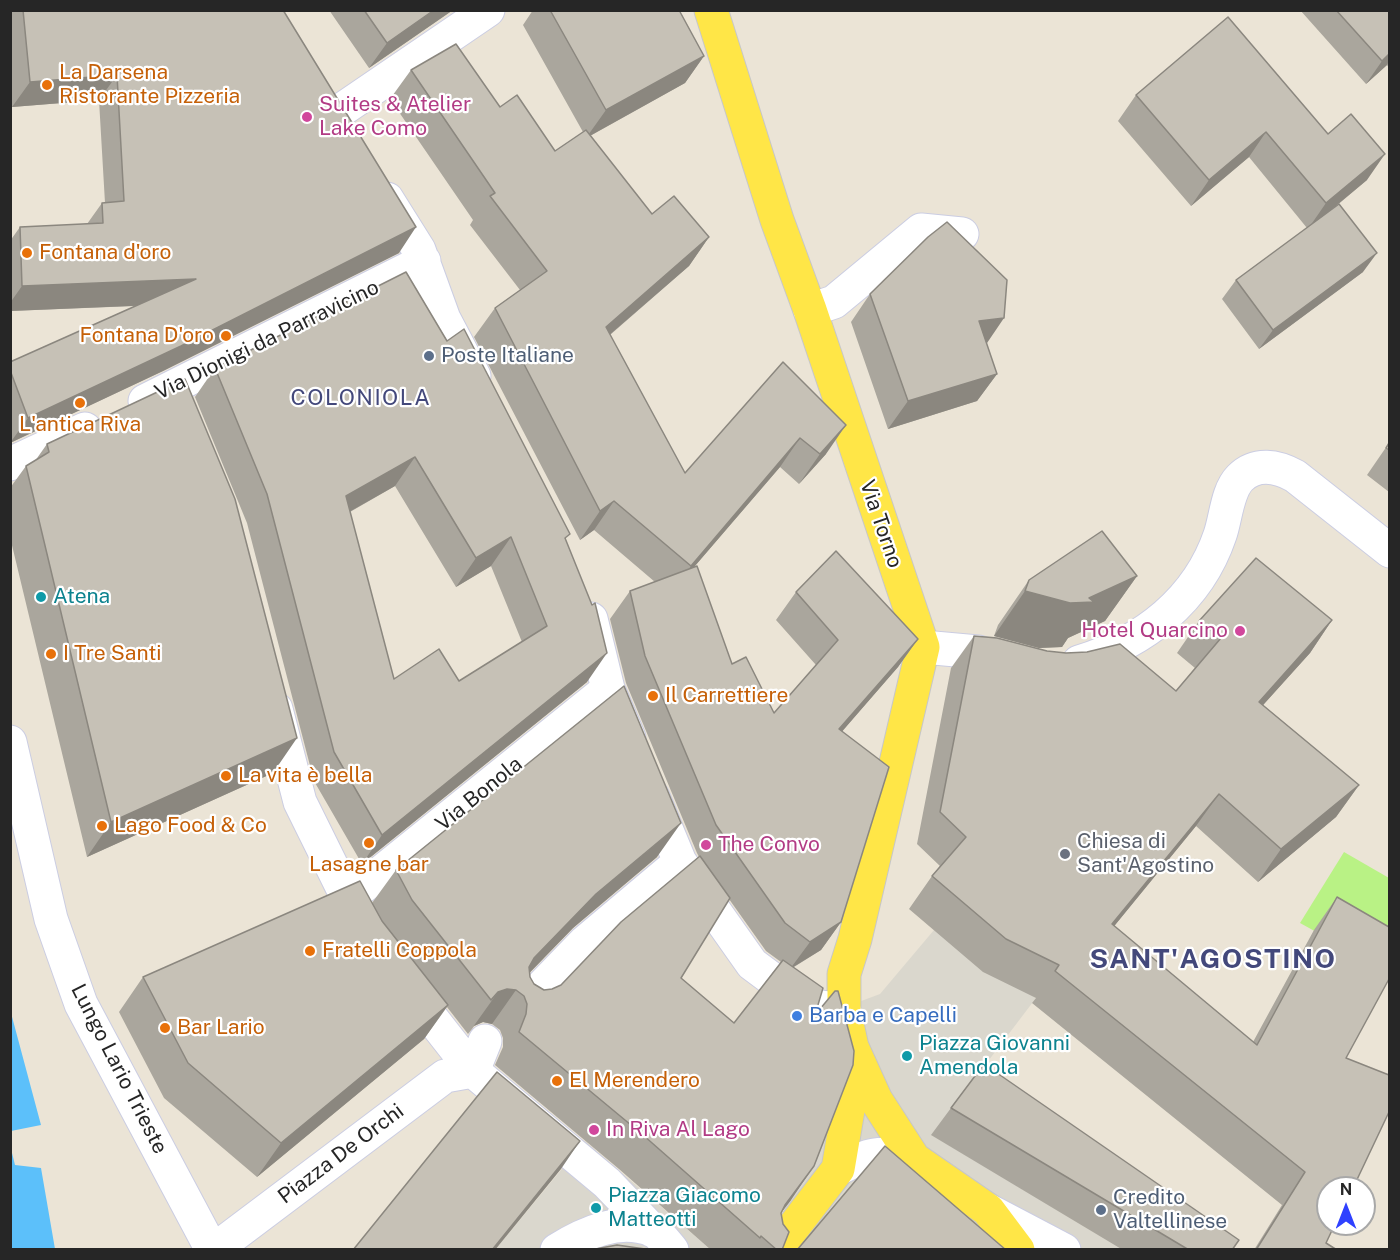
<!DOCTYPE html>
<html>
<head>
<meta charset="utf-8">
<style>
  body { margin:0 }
  #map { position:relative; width:1400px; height:1260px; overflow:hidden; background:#ebe4d6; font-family:"Public Sans",sans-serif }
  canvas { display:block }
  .frame { position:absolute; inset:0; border:12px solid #262626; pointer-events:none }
  .north { position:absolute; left:1316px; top:1176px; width:60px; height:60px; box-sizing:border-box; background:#fff; border:2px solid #a8a8a8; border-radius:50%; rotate:0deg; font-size:16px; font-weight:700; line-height:24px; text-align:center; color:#262626 }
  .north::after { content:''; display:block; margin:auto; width:21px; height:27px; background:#2f41ff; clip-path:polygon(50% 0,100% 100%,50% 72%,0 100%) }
</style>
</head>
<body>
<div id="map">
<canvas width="1400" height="1260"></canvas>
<div class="frame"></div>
<div class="north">N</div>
</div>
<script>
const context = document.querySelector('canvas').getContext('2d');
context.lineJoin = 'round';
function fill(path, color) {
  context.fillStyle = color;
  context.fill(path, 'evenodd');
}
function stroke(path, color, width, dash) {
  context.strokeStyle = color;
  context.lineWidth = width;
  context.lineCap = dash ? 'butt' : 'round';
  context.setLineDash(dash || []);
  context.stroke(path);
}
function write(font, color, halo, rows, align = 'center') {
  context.font = font + ' "Public Sans",sans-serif';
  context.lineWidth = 4.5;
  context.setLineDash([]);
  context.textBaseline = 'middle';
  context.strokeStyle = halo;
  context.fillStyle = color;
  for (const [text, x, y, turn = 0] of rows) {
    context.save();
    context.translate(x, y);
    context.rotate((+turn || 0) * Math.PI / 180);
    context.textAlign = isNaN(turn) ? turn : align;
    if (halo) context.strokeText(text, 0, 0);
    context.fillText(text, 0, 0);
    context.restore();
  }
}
const pitch = new Path2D(`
  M1344 852 1389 878V972L1300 923Z`);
const plaza = new Path2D(`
  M934 930 1036 998 932 1135 1123 1249 755 1250 776 1225 795 1189 813 1019 880 994Z
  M585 1141 710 1249 495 1250Z`);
const water = new Path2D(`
  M11 1013 41 1125 11 1131H10Z
  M10 1145 15 1165 41 1168 55 1249H11Z`);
const minor = new Path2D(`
  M334 115 488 10
  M387 199 419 250 444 319 474 376
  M810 310 834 302 921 230 962 234
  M145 401 424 261
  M10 464 85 429
  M591 619 608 689 629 738
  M923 647 978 652 1007 661
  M1079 662C1144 642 1198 600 1220 535 1226 518 1227 491 1240 478 1256 462 1277 466 1295 476L1390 551
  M276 709 300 802 344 891 364 927
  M10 742 51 919 81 1004 212 1250
  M653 797 680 862 752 964 807 1005 844 1010
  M349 898 608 689
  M408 988 473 1071 607 1183 653 1231
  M524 1005 585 942 680 862
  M473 1071 485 1041
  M838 1169C868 1154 880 1150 914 1159
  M988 1210 1064 1250
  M214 1250 445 1076 473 1071
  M557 1250C585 1233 619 1217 652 1230 659 1233 667 1244 672 1250`);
const major = new Path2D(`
  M711 10 777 220 810 310 923 647 855 939 844 974V1010L852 1047 876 1100 914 1159 988 1210 1018 1250
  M776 1250 838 1169 848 1110 851 1052`);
const wall = new Path2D(`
  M10 10H283L399 253 163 371 10 443V362L135 306 10 311V241L20 227 87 224 102 203H105L99 100 12 107 10 92Z
  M329 10H453L369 68Z
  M533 10H679L704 56 685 83 590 136 652 214 709 237 689 266 610 335 685 473 783 362 826 454 799 484 780 467 694 567 732 664 774 713 816 665 776 620 796 592 918 639 898 667 842 731 841 922 821 950 794 967 815 1015 791 1200 781 1213 782 1250H711L619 1169 495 1065 503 1047V1038L500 1030 492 1024 483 1022 474 1026 468 1034 447 1007 424 1039 257 1177 164 1098 119 1012 143 977 372 903 396 870 657 857 573 928 530 972V977L534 984 544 990 552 989 561 985 699 857 697 853 626 683 610 619 630 591 655 582 594 530 580 540 474 337 495 308 520 290 470 225 473 220 390 99 411 70 500 107 555 151 583 132 523 25ZM729 899 766 951 781 962 734 1023 681 978Z
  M1300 10H1389V68L1387 65 1366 84Z
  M1228 17 1367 180 1329 212 1363 272 1259 349 1222 299 1236 280 1307 228 1249 157 1191 206 1118 121 1136 95Z
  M406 272 566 540 587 682 362 864 314 781 247 523 195 397 215 368ZM395 486 456 587 491 566 522 642 459 681 394 679 350 512Z
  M870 294 986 343 997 374 977 401 888 429 851 322Z
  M1389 443V492L1367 475Z
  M47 444 273 773 87 857 10 537V488L26 466 35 461Z
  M1137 576 1105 621 1068 638 1062 647 1039 648 994 636 998 625 1029 580Z
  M1332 620 1310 653 1263 705 1359 785 1336 817 1258 882 1196 826 1114 926 1253 1042 1314 930 1337 897 1346 1058 1326 1243 1337 1250H1254L1282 1205 1032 1003 1036 998 983 972 909 909 932 876 940 866 917 844 951 668 974 636 1176 691 1195 668 1177 653 1199 621Z
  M951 1108 1233 1250H1123L931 1135Z`);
const shadedWall = new Path2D(`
  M434 10H453L369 68 387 43Z
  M1389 54V61L1387 65 1366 84 1382 61Z
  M704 56 685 83 586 138 606 110Z
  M117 75 99 100 12 107 30 82Z
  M1266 132 1249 157 1191 206 1209 180Z
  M1385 154 1367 180 1308 229 1326 203Z
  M416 227 399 253 163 371 10 443 28 418Z
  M709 237 689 266 585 356 606 327Z
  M1377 253 1363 272 1259 349 1273 330Z
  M196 279 178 304 10 311V303L22 286Z
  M1004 318 985 346 979 321Z
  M997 374 977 401 888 429 908 401Z
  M846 425 826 454 799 484 820 454Z
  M800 438 780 467 670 595 691 566Z
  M415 457 395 486 326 525 346 496Z
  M614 501 594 530 580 540 600 511Z
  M511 537 491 566 456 587 476 558Z
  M1137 576 1105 621 1068 638 1062 647 1039 648 994 636 1025 591 1089 598Z
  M1332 620 1310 653 1237 734 1259 702Z
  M918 639 898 667 820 757 839 729Z
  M607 653 587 682 362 864 382 835Z
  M297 738 273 773 87 857 111 822Z
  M1359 785 1336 817 1258 882 1281 849Z
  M1219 794 1196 826 1089 957 1112 924Z
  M681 823 657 857 573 928 513 990H516L492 1024 483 1022 474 1026 468 1034 498 992 534 958 596 894Z
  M841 922 821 950 790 969 810 942Z
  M448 1005 424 1039 257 1177 281 1143Z
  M580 1141 561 1169 495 1250H492Z
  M814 1166 791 1200 761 1239 785 1205Z`);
const building = new Path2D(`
  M23 10H283L416 227 181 346 28 418 10 370V362L196 279 22 286 20 227 103 223 102 203 124 201 117 75 30 82Z
  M364 10H434L387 43Z
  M550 10H679L704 56 606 110Z
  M1336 10H1389V54L1382 61Z
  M1228 17 1328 134 1351 114 1385 154 1326 203 1266 132 1209 180 1136 95Z
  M456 44 500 107 517 95 555 151 586 130 652 214 674 196 709 237 606 327 685 473 783 362 846 425 820 454 800 438 691 566 614 501 600 511 495 308 547 271 490 196 495 193 411 70Z
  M1339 204 1377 253 1273 330 1236 280Z
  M947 222 1007 280 1004 318 979 321 997 374 908 401 870 294 928 237Z
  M406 272 447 341 464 329 570 534 565 538 592 605 595 603 607 653 382 835 334 752 267 494 215 368ZM415 457 476 558 511 537 547 626 459 681 439 649 394 679 346 496Z
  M185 379 235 499 297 738 111 822 26 466 49 452 47 444Z
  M1389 443V450L1386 448Z
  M1102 531 1137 576 1089 598 1094 602 1070 603 1025 591 1029 580Z
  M836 551 918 639 839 729 889 767 841 922 810 942 785 923 716 825 645 656 630 591 697 566 732 664 746 657 774 713 838 640 796 592Z
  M1256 558 1332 620 1259 702 1359 785 1281 849 1219 794 1112 924 1257 1045 1337 897 1389 927V979L1346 1058 1389 1075V1112L1353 1188H1328V1224H1335L1326 1243 1337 1250H1256L1305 1172 1055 971 1059 965 1006 939 932 876 966 837 940 812 974 636 997 638 1047 651 1066 653 1087 652 1120 644 1176 691 1221 638 1199 621Z
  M624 686 681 823 596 894 534 958 529 967 530 977 534 984 544 990 552 989 561 985 621 922 700 856 730 898 681 978 734 1023 783 960 823 988 815 1015 835 991H838L854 1051 853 1065 814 1166 785 1205 781 1213 783 1224 789 1232 782 1250H777L761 1236 760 1238 643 1135 519 1032 526 1014 527 1004 524 996 516 990 507 989 498 992 491 1000 412 900 396 870Z
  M360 881 382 921 448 1005 281 1143 188 1063 143 977Z
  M984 1064 1239 1240 1232 1250H1189L951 1108Z
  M497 1072 580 1141 492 1250H353Z
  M885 1146 1006 1250H797Z
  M617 1245 645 1249V1250H590Z`);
const markers = [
  [47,85,6,"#e8710a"],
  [307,117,6,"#d1479c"],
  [27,253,6,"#e8710a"],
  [226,336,6,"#e8710a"],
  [429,356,6,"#5c6f8a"],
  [80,403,6,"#e8710a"],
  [41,597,6,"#0f9aa8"],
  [1240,631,6,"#d1479c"],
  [51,654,6,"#e8710a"],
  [653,696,6,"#e8710a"],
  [226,776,6,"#e8710a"],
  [102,826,6,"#e8710a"],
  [369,843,6,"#e8710a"],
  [706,845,6,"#d1479c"],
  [1065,854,6,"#6b7280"],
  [310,951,6,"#e8710a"],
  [797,1016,6,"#3f7fe0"],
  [165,1028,6,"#e8710a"],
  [907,1056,6,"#0f9aa8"],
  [557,1081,6,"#e8710a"],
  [594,1130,6,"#d1479c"],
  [596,1208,6,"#0f9aa8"],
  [1101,1210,6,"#5c6f8a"]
];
const foodNames = [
  ["La Darsena",59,73],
  ["Ristorante Pizzeria",59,97],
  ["Fontana d'oro",39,253],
  ["Fontana D'oro",214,336,"right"],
  ["L'antica Riva",80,425,"center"],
  ["I Tre Santi",63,654],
  ["Il Carrettiere",665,696],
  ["La vita è bella",238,776],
  ["Lago Food & Co",114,826],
  ["Lasagne bar",369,865,"center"],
  ["Fratelli Coppola",322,951],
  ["Bar Lario",177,1028],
  ["El Merendero",569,1081]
];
const hotelNames = [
  ["Suites & Atelier",319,105],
  ["Lake Como",319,129],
  ["Hotel Quarcino",1228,631,"right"],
  ["The Convo",718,845],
  ["In Riva Al Lago",606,1130]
];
const streetNames = [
  ["Via Dionigi da Parravicino",267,340,-26],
  ["Via Torno",881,524,71],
  ["Via Bonola",479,794,-39],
  ["Lungo Lario Trieste",119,1069,63],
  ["Piazza De Orchi",341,1154,-37]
];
const serviceNames = [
  ["Poste Italiane",441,356],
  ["Credito",1113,1198],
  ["Valtellinese",1113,1222]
];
const cultureNames = [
  ["Atena",53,597],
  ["Piazza Giovanni",919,1044],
  ["Amendola",919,1068],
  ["Piazza Giacomo",608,1196],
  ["Matteotti",608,1220]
];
const worshipNames = [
  ["Chiesa di",1077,842],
  ["Sant'Agostino",1077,866]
];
const shopNames = [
  ["Barba e Capelli",809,1016]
];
const neighbourhoodNames = [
  ["COLONIOLA",361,398]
];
const districtNames = [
  ["SANT'AGOSTINO",1213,960]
];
fill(pitch, '#b9f285');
fill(plaza, '#dad7cd');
fill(water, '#5cc0fa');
stroke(minor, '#cbcde2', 35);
stroke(major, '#c7c7c7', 35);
stroke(minor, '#fff', 33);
stroke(major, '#ffe647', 33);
fill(wall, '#aaa69d');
fill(shadedWall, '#8b877f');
fill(building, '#c6c1b6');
stroke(building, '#8b877f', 1.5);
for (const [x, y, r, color] of markers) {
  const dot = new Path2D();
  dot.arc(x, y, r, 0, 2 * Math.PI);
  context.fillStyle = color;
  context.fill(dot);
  stroke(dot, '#fff', 2);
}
write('21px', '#c56008', '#fff', foodNames, 'left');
write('21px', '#b23c85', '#fff', hotelNames, 'left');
write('21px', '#262626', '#fff', streetNames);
write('21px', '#4e5e75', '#fff', serviceNames, 'left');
write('21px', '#0d838f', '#fff', cultureNames, 'left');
write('21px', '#5b616d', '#fff', worshipNames, 'left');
write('21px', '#366cbe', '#fff', shopNames, 'left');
context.letterSpacing = '1.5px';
write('22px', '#43487b', '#fff', neighbourhoodNames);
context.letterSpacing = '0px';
context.letterSpacing = '1.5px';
write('bold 27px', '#43487b', '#fff', districtNames);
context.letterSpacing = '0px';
</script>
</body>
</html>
